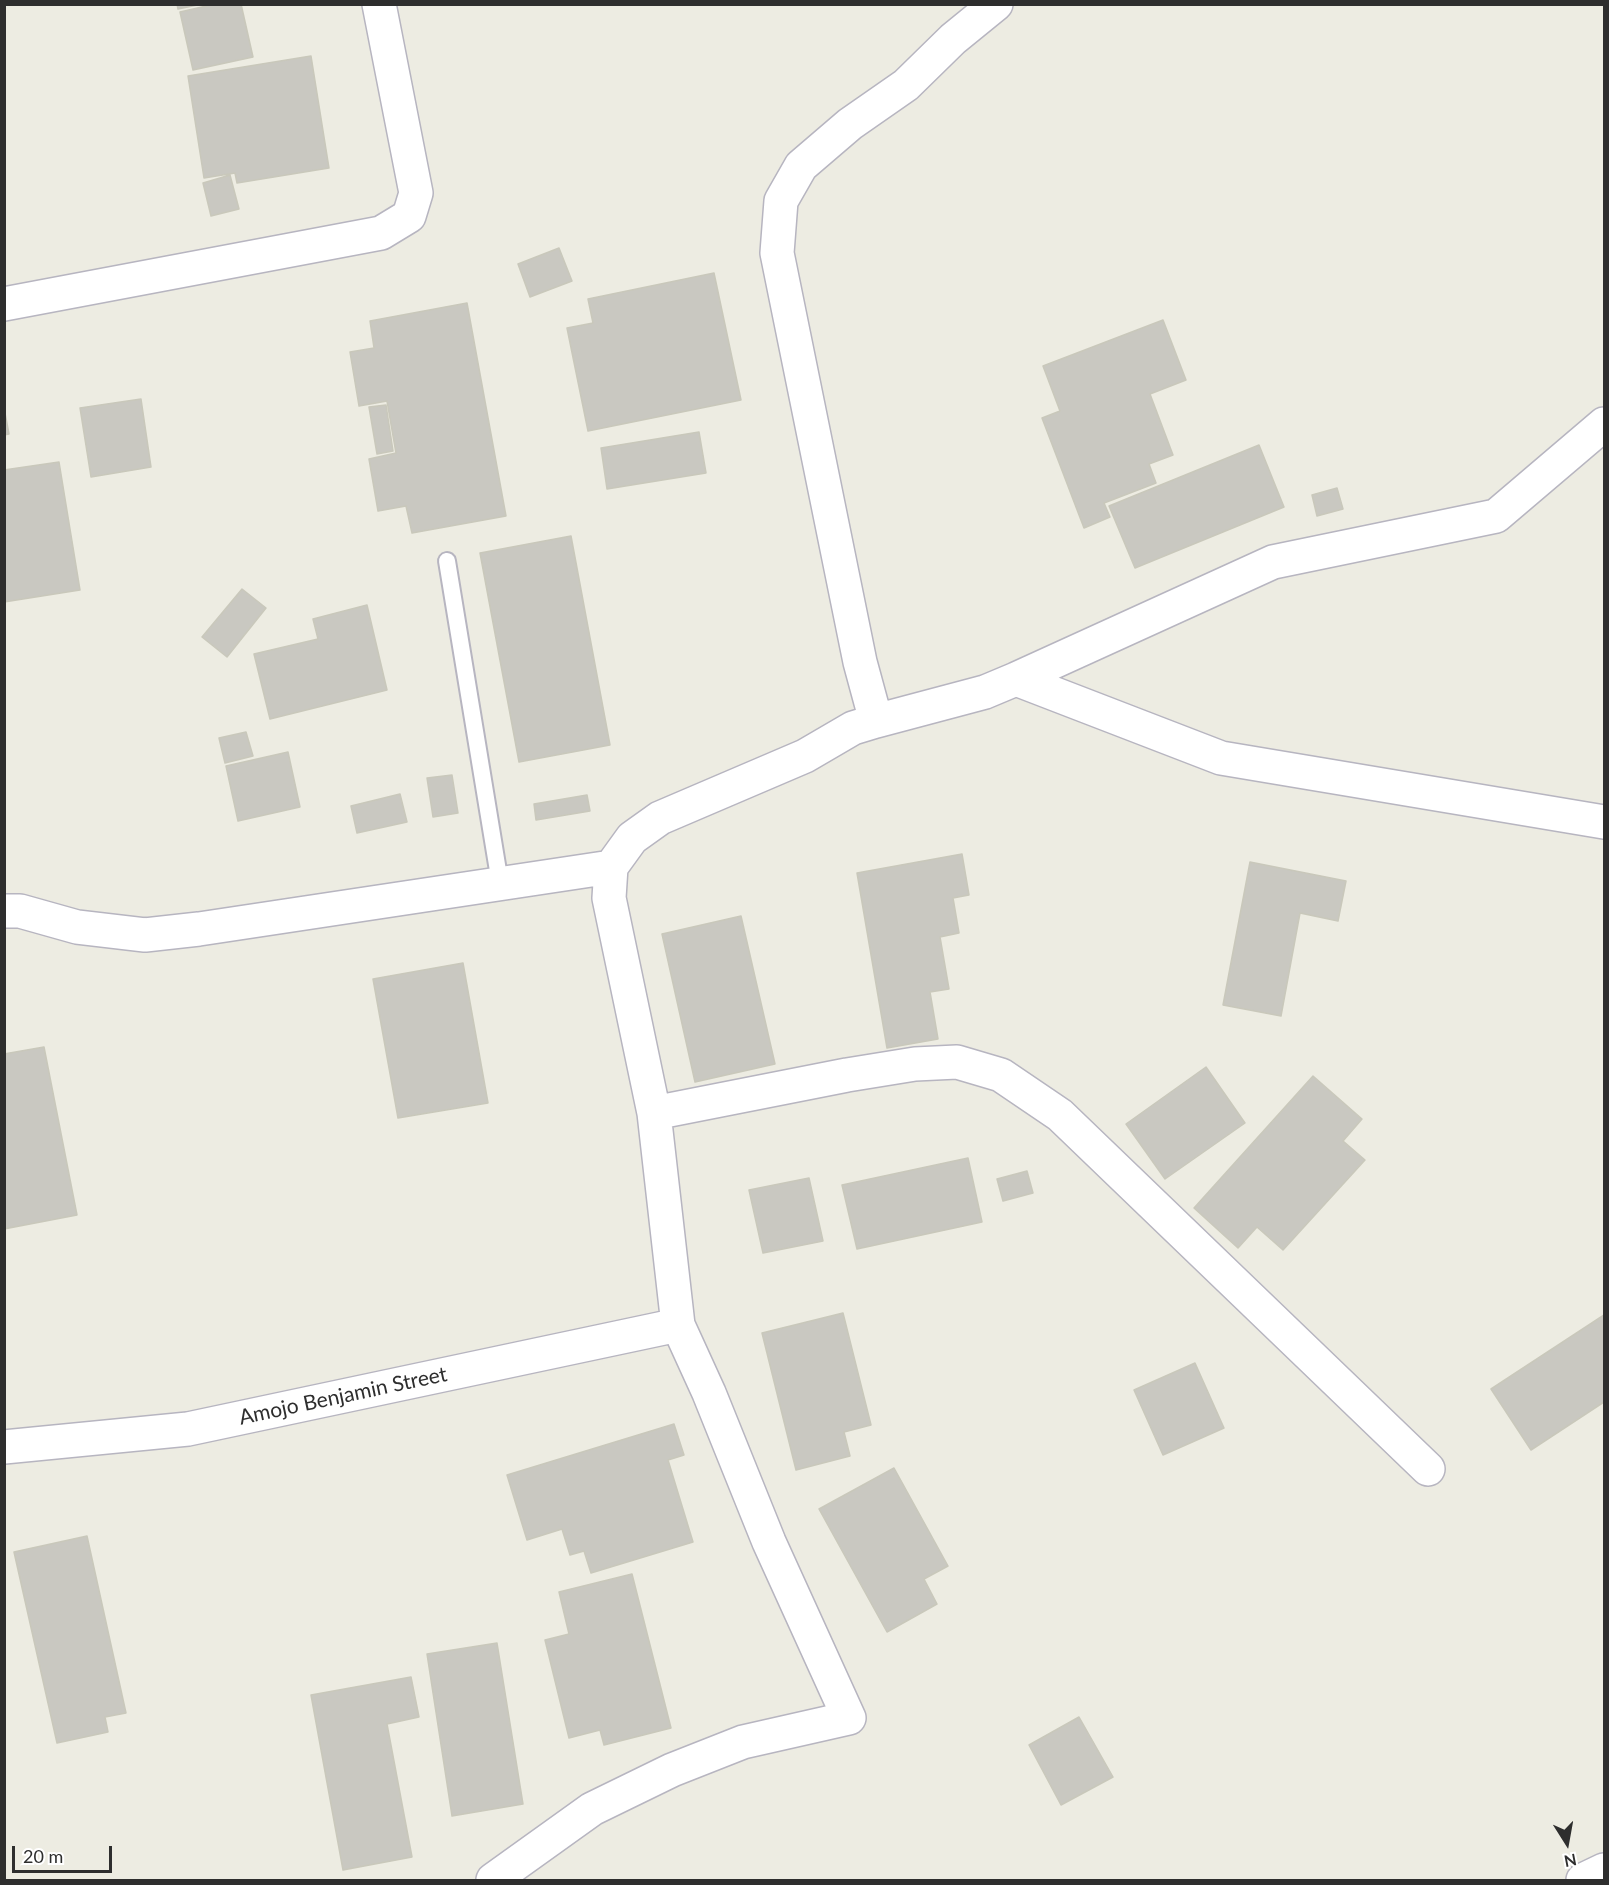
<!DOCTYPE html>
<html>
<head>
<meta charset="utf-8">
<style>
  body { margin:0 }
  #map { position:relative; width:1609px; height:1885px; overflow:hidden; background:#edece2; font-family:Lato,sans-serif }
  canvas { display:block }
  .frame { position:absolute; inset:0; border:6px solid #2e2e2e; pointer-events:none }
  .north { position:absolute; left:1537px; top:1813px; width:60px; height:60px; -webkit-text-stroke:4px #fff; paint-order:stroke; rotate:169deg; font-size:16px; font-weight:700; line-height:24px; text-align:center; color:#2e2e2e }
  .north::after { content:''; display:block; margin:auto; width:21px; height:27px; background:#2e2e2e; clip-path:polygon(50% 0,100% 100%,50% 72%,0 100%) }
  .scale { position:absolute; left:12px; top:1846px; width:100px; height:27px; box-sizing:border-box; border:3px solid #2e2e2e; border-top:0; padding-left:8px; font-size:18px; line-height:21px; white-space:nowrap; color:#2e2e2e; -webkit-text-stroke:4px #fff; paint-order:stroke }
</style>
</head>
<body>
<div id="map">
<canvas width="1609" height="1885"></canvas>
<div class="frame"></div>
<div class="north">N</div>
<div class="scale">20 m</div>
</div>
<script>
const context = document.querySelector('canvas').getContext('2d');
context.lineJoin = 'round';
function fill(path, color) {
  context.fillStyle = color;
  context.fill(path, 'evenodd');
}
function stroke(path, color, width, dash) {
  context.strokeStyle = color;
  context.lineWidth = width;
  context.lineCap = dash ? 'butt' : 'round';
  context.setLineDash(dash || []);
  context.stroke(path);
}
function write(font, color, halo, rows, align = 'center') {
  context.font = font + ' Lato,sans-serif';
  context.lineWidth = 4.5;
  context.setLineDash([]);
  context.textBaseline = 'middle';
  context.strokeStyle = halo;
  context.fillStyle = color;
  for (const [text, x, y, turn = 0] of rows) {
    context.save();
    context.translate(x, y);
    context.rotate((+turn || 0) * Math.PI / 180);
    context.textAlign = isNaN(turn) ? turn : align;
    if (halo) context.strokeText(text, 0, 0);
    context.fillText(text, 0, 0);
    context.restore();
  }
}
const building = new Path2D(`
  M177 4H202L178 9Z
  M215 4H241L253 57 193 70 180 12Z
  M311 56 329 168 237 183 235 173 204 178 188 76Z
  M230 175 239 209 211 216 203 183Z
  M559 248 572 281 530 297 518 264Z
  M714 273 741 400 588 431 567 328 593 323 588 299Z
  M467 303 506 516 412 533 406 506 378 511 369 459 396 453 387 401 359 406 350 352 374 348 370 321Z
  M1163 320 1186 380 1150 394 1173 455 1149 464 1156 483 1104 503 1110 517 1084 528 1042 418 1060 411 1043 366Z
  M141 399 151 467 91 477 80 408Z
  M386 405 393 451 377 454 369 407Z
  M4 408 9 434 4 435Z
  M699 432 706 473 607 489 601 448Z
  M1259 445 1284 507 1135 568 1109 506Z
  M59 462 80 590 4 602V470Z
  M1337 488 1343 509 1317 516 1312 495Z
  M571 536 610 745 519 762 480 553Z
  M242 589 266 608 227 657 202 637Z
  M367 605 387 690 270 719 254 654 318 639 313 619Z
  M246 732 253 756 225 763 219 738Z
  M288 752 300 807 238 821 226 766Z
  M452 775 458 813 433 817 427 778Z
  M400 794 407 822 357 833 351 806Z
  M587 795 590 811 536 820 534 804Z
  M962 854 969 895 953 898 959 933 940 937 949 989 930 992 938 1039 887 1048 857 873Z
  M1250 862 1346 881 1338 921 1300 913 1281 1016 1223 1005Z
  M741 916 775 1064 695 1082 662 934Z
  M463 963 488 1103 398 1118 373 979Z
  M44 1047 77 1215 4 1229V1054Z
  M1206 1067 1245 1123 1165 1179 1126 1124Z
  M1313 1076 1362 1119 1343 1141 1365 1160 1283 1250 1257 1227 1238 1248 1194 1208Z
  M968 1158 982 1222 857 1249 842 1185Z
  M1027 1171 1033 1193 1003 1201 997 1179Z
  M809 1178 823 1241 763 1253 749 1190Z
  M843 1313 871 1425 844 1432 850 1456 796 1470 762 1333Z
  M1604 1315V1402L1531 1450 1491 1389Z
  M1195 1363 1224 1428 1163 1455 1134 1390Z
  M674 1424 684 1455 668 1460 693 1542 591 1573 584 1551 570 1555 562 1529 527 1540 507 1475Z
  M894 1468 948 1566 924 1579 937 1604 887 1632 819 1509Z
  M87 1536 126 1713 105 1717 108 1732 57 1743 14 1552Z
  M632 1574 671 1728 604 1745 600 1730 569 1738 545 1640 569 1634 559 1592Z
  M497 1643 523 1804 452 1816 427 1654Z
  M411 1677 419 1717 387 1724 412 1857 343 1870 311 1695Z
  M1079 1717 1113 1777 1061 1805 1029 1745Z`);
const service = new Path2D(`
  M447 561 500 883`);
const minor = new Path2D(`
  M4 304 381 233 409 216 416 193 379 4
  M1016 679 1221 758 1604 822
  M876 721 985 692 1016 679 1273 562 1496 516 1604 424
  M4 911H20L77 927 145 935 199 929 611 867
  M654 1113 847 1075 915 1064 957 1062 1001 1075 1060 1115 1428 1469
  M4 1447 188 1429 678 1325
  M493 1880 592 1809 672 1770 743 1742 849 1718 769 1542 709 1393 678 1325 654 1113 609 898 611 867 632 838 660 818 805 756 853 728 876 721 860 662 777 253 781 201 801 166 850 124 906 85 953 39 996 4
  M1583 1880 1604 1870`);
const streetNames = [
  ["Amojo Benjamin Street",343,1396,-12]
];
fill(building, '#c9c8c1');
stroke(building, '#c9c8bb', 1.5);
stroke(service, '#b7b5c0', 20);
stroke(minor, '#b7b5c0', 36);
stroke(service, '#fff', 16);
stroke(minor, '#fff', 33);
write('21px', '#2e2e2e', '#fff', streetNames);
</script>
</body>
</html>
